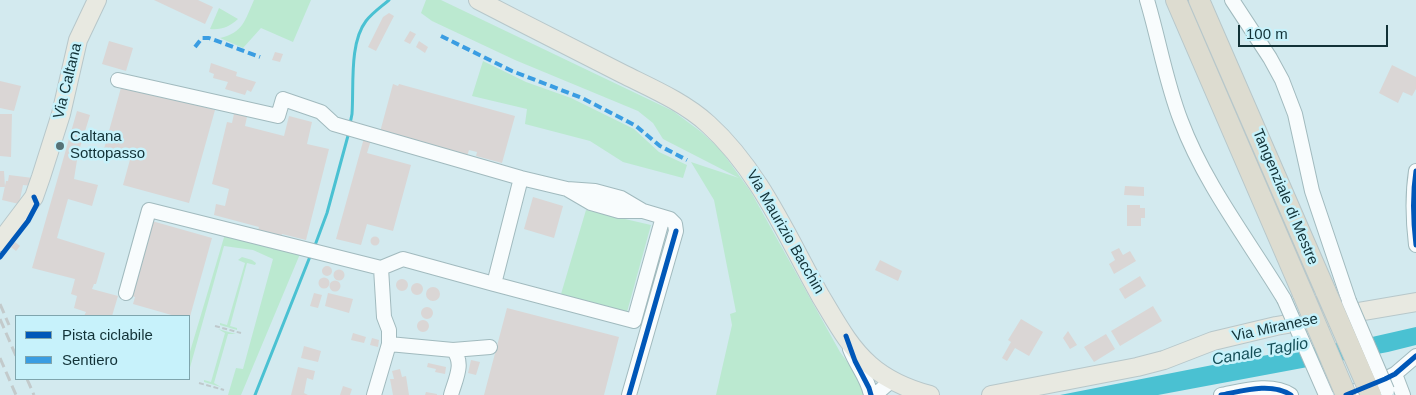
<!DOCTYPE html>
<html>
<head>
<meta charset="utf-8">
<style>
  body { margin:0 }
  #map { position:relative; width:1416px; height:395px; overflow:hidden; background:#d3eaef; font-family:Helvetica,sans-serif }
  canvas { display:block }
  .legend { position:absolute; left:15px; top:315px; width:175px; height:65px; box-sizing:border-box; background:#c7f2fb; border:1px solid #7fa5ad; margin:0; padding:6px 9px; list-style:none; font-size:15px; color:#123237 }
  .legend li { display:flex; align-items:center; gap:10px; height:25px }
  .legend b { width:25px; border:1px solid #7fa5ad }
  .scale { position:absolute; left:1238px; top:25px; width:150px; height:22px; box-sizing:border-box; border:2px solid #123237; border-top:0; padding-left:6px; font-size:15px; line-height:18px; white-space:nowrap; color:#123237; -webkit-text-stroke:4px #c7f2fb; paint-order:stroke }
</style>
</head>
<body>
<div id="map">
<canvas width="1416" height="395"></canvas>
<ul class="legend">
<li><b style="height:6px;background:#0057b8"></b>Pista ciclabile</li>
<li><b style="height:6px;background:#3a9de2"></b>Sentiero</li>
</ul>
<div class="scale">100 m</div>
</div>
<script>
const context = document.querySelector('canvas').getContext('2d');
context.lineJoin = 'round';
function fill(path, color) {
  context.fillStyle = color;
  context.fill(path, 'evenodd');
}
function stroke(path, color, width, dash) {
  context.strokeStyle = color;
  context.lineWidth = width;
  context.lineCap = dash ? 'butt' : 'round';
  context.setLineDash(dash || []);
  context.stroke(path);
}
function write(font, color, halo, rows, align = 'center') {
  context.font = font + ' Helvetica,sans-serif';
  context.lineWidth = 5;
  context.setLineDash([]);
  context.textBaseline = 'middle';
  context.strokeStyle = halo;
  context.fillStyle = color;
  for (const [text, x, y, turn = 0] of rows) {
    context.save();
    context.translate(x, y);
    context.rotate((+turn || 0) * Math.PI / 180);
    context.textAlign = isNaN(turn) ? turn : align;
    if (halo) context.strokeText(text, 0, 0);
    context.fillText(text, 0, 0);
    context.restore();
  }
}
const green = new Path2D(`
  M254 0H311L293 42 261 28 243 48 220 38C243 33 245 20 254 0Z
  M426 0H441L673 111 700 131 720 149 751 192 840 352 860 379 866 395H716L732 325 730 314 736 312 714 200 691 162 739 178 663 139 653 123 638 111 515 60 432 21 421 13Z
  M219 8 238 19C229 27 222 30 210 29Z
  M483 61 526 82 571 98 634 129 659 152 687 165 683 178 623 162 590 141 525 124 527 109 472 96Z
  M586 210 651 225 627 312 561 294Z
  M225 234 300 254 241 395H228L236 368 243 369 273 259 253 250 224 246 189 371V355Z
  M242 257 252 260 256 263 255 265 247 263 230 326 237 328V330L220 325V323L227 325 245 263 238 260Z
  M218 329 236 334H228L214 383 221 387 204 382V380L211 382 225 333Z`);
const water = new Path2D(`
  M1416 327V345L1388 352 1158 395H1060L1233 361 1372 337Z`);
const stream = new Path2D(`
  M350 124 352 114C354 87 349 43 366 21 372 13 381 7 389 0
  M314 248 327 213 349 132
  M255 395 311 254`);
const building = new Path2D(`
  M154 0H198L213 7 205 24Z
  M389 13 394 16 376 51 368 47 383 17Z
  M410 31 416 34 410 44 404 41Z
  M109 41 133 48 126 71 102 64Z
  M419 41 428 47 425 53 416 47Z
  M275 52 283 54 280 62 272 60Z
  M211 63 237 72 236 76 256 82 251 92 247 90 245 95 225 89 228 82 213 78 214 74 209 72Z
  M1392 65 1416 77V89L1412 96 1403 92 1398 103 1379 93Z
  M0 81 21 86 14 111 0 108Z
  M122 84 215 110 189 203 123 185 131 156 104 149Z
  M393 84 398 86 399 84 515 116 502 163 476 156 477 152 469 150 467 156 380 132Z
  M235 109 248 112 245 126 284 136 289 116 312 122 307 144 329 149 306 240 282 234 280 242 256 236 259 227 214 215 216 204 225 206 229 189 212 184 227 122 232 123Z
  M77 111 90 115 78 154 74 179 98 185 92 206 68 199 57 238 105 253 96 284H94L92 289 118 296 112 316H84L86 312 74 308 77 296 71 294 75 279 32 268Z
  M0 114H12L11 157 0 156Z
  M364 138 371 140 367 153 411 165 393 231 367 224 361 245 336 239Z
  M0 171H4L5 187H0Z
  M9 175 33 178 32 186 23 185 19 204 2 200 6 181H8Z
  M1125 186 1144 187V196L1124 195Z
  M533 197 563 206 554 238 524 229Z
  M1127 205H1140V208H1145V218H1141V226H1127Z
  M152 221 212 238 189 320V316H175L133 304 135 297 131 296Z
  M370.5 241a4.5 4.5 0 1 1 9 0a4.5 4.5 0 1 1-9 0Z
  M15 242 20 246 16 251 11 247Z
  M1119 248 1123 255 1130 251 1136 261 1114 274 1109 264 1115 260 1111 252Z
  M880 260 902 271 898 281 875 270Z
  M322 271a5 5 0 1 1 10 0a5 5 0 1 1-10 0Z
  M333.5 275a5.5 5.5 0 1 1 11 0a5.5 5.5 0 1 1-11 0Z
  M1140 276 1146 286 1125 299 1119 289Z
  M318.5 283a5.5 5.5 0 1 1 11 0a5.5 5.5 0 1 1-11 0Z
  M396 285a6 6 0 1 1 12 0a6 6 0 1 1-12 0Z
  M329.5 286a5.5 5.5 0 1 1 11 0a5.5 5.5 0 1 1-11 0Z
  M411 289a6 6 0 1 1 12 0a6 6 0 1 1-12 0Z
  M426 294a7 7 0 1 1 14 0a7 7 0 1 1-14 0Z
  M314 293 322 295 318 308 310 306Z
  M328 293 353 299 349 313 325 306Z
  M1153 306 1162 321 1120 346 1111 331Z
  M421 313a6 6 0 1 1 12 0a6 6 0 1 1-12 0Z
  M507 308 619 337 604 395H484Z
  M1021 319 1043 332 1029 356 1015 348 1007 361 1002 358 1011 342 1008 340Z
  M417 326a6 6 0 1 1 12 0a6 6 0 1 1-12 0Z
  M1068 331 1077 345 1070 349 1063 338Z
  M353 333 366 337 364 343 351 340Z
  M1106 334 1115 349 1094 362 1084 347Z
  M372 338 379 340 378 347 370 345Z
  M304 346 321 351 318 362 301 358Z
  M471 360 480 362 476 375 468 373Z
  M428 363 446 367 445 374 435 372 436 369 427 367Z
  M298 367 315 371 313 380 307 378 304 393 308 395H291Z
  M400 369 402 377 406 376 409 395H393L390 379H394L392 371Z
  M343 386 352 389 350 395H340Z
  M426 392 437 394V395H425Z`);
const path = new Path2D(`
  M215 326 241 333
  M199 383 224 390`);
const minor = new Path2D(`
  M1147 0C1159 40 1166 83 1181 121 1205 185 1249 241 1284 299
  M1232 0 1270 58 1282 80 1295 114 1312 191 1349 301
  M118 80 278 116 283 99 321 112 334 124 521 178 567 189 595 191 621 198 643 211 670 219 675 224 676 231 629 395
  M1416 171C1412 197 1413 220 1416 245
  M521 178 494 284 634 321 663 217
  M567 189 591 203 619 211H643
  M126 293 149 210 381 268 403 259 494 284
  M389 344 453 350C465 363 455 380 451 395
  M850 349C856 365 868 378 871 395
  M453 350 490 347
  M1395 374 1403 395
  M374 395 389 344V330L384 317 381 268
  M875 395 892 380
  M1221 395C1242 391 1271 382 1291 395
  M1346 395 1385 379 1395 374 1416 356`);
const major = new Path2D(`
  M478 0C526 25 574 49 623 74 651 88 684 102 708 124 760 171 787 237 821 297 835 320 849 347 870 365 887 380 908 389 930 395
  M0 242 34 197 41 177 61 114 78 40 97 0
  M991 395 1137 367 1164 360 1213 341 1276 326 1416 302`);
const highway = new Path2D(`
  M1176 0 1303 294
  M1199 0 1326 292`);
const rail = new Path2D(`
  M0 304 9 325
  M0 319 16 356
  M0 358 16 395
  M27 379 34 395`);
const minorBridge = new Path2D(`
  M1284 299 1326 395
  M1349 301 1387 390`);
const highwayBridge = new Path2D(`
  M1326 292 1371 395
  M1303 294 1346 395`);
const quiet = new Path2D(`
  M441 36 512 71 582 98 621 118 636 126 660 146 687 160
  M195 47 202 38H209L260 57`);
const cycleway = new Path2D(`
  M1416 171C1412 197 1413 220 1416 245
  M0 257 28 221 37 204 34 197
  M846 336 855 361 869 388 871 395
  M629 395 676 231
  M1221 395C1242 391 1271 382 1291 395
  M1346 395 1385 379 1395 374 1416 356`);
const markers = [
  [60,146,5,"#567277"]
];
const streetNames = [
  ["Via Caltana",68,81,-76],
  ["Tangenziale di Mestre",1285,197,67],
  ["Via Maurizio Bacchin",785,232,60],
  ["Via Miranese",1275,328,-12]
];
const poiNames = [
  ["Caltana",70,137],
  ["Sottopasso",70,154]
];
const waterNames = [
  ["Canale Taglio",1260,352,-10]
];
fill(green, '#bbe9d0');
fill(water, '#4ac1d2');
stroke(stream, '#4ac1d2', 3);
fill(building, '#dad6d5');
stroke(minor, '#a1babe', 16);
stroke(major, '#b7c7ca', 20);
stroke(highway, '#b7c7ca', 22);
stroke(path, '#bfc9cc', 2, [5, 2.5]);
stroke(minor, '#f8fcfd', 14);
stroke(major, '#e8e9e1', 18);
stroke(highway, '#dddcd0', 20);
stroke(rail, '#c3cacb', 3, [10, 5]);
stroke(minorBridge, '#a1babe', 16, []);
stroke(highwayBridge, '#b7c7ca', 22, []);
stroke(minorBridge, '#f8fcfd', 14);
stroke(highwayBridge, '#dddcd0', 20);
stroke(quiet, '#3a9de2', 4, [8, 4]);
stroke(cycleway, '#0057b8', 5);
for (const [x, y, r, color] of markers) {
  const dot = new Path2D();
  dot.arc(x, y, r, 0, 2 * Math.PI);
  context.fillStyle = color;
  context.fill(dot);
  stroke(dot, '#c7f2fb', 2);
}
write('15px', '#123237', '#c7f2fb', streetNames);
write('15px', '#123237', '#c7f2fb', poiNames, 'left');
write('italic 16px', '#154f58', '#c7f2fb', waterNames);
</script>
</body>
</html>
